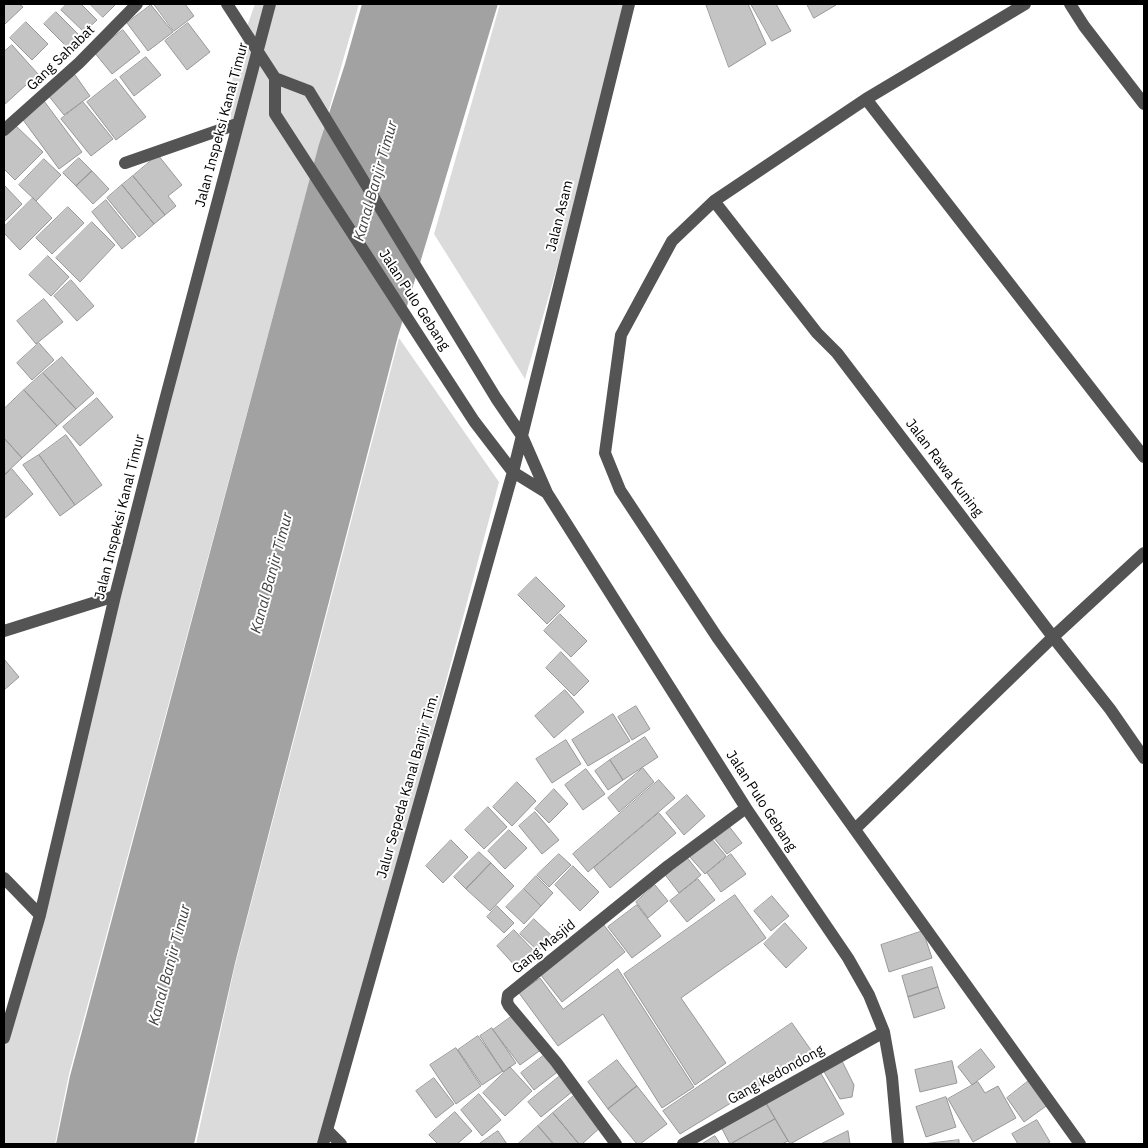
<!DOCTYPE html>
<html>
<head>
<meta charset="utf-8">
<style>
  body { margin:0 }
  #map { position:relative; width:1148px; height:1148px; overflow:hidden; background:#fff; font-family:"IBM Plex Sans",sans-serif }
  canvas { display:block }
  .frame { position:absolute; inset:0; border:5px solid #000; pointer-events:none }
</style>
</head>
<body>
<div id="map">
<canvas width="1148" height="1148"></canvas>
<div class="frame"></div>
</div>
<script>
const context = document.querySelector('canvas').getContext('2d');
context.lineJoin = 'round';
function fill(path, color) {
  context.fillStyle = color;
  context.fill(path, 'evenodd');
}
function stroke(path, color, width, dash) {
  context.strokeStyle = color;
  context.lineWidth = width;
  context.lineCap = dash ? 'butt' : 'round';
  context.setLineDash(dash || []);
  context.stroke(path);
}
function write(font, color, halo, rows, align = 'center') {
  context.font = font + ' "IBM Plex Sans",sans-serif';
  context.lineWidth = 4;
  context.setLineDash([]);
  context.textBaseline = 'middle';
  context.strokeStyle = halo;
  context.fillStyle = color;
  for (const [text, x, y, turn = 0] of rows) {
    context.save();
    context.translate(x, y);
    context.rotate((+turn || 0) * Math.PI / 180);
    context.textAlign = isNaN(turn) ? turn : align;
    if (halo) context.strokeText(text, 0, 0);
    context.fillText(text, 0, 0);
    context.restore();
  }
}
const green = new Path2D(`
  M255 4H359L319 145 69 1074 55 1144H4V1040L230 140 233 66Z
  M500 4H629L593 142 525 379 434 234Z
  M399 338 499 482 323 1144H196L235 965Z`);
const water = new Path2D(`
  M362 4H498L398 336 235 963 194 1144H56L70 1076 319 144 345 64Z`);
const building = new Path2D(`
  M4 4H19L23 7 5 24 4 22Z
  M67 4H81L97 20 84 32 61 10Z
  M90 4H116L103 17Z
  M154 4H185L194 16 174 31Z
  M706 4H748L766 44 729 67Z
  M751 4H776L791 31 772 41Z
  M807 4H836V5L814 18Z
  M151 5 173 32 148 51 127 23Z
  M56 12 80 36 68 48 44 24Z
  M26 22 48 44 32 60 10 38Z
  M188 23 210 52 187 70 165 41Z
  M123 30 140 52 112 74 94 52Z
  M12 45 38 74 4 105V52Z
  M146 57 161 75 134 96 120 77Z
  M75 75 90 96 64 115 48 95Z
  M116 79 146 117 116 140 87 102Z
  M44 101 82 152 59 169 21 117Z
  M83 102 113 139 91 156 61 119Z
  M14 124 43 152 15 180 4 169V134Z
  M158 155 182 185 168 196 176 206 165 215 133 176Z
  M79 158 92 171 76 186 63 173Z
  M44 159 61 175 36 201 19 185Z
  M92 171 109 189 93 204 76 186Z
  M133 176 165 215 154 224 122 185Z
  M4 185 22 204 4 222Z
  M122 185 154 224 139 237 107 198Z
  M33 198 52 218 20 250 4 233V227Z
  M106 200 136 237 122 249 92 212Z
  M68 207 84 223 52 254 36 238Z
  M92 222 115 245 80 282 56 258Z
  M48 256 69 277 51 296 29 275Z
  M71 280 94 306 77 321 54 296Z
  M44 299 63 322 36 344 17 321Z
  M39 343 54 360 32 380 17 363Z
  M62 357 94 393 76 409 43 373Z
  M43 373 76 409 57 426 24 390Z
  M24 390 57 426 22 458 4 438V409Z
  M97 398 113 417 80 446 63 427Z
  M66 435 102 485 75 505 39 455Z
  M4 438 22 458 4 475Z
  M39 455 75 505 60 516 23 465Z
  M12 469 33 494 4 519V476Z
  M536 577 565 606 547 624 518 595Z
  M560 614 587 641 571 657 544 631Z
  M561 652 589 681 574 696 546 668Z
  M4 659 19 677 4 690Z
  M565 690 584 712 554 738 535 716Z
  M636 706 650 729 632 740 618 717Z
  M613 714 630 741 588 766 572 740Z
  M645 737 658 757 623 780 610 760Z
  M566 740 581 764 552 783 536 759Z
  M610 760 623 780 608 790 595 771Z
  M643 768 654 782 619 812 608 798Z
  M586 769 605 794 583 810 565 785Z
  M659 780 675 798 588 872 573 854Z
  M517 782 536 801 512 826 493 807Z
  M554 789 568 804 549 823 535 809Z
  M687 795 705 816 684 835 666 813Z
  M488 807 507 827 484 849 465 830Z
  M535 812 559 840 542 854 519 826Z
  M659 813 676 833 610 888 594 868Z
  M728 825 742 843 727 854 713 837Z
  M509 830 527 848 505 869 488 851Z
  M711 838 726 856 705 874 689 856Z
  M451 840 468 857 443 883 426 866Z
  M479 852 491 863 466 889 454 877Z
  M559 854 571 865 549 887 537 875Z
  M731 854 746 874 721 892 707 873Z
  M685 855 701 875 679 893 663 872Z
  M491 863 514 886 490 911 466 889Z
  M573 866 599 892 580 911 555 885Z
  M536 876 553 893 541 906 524 889Z
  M698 879 715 900 687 922 670 901Z
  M655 885 668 901 648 918 636 902Z
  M524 889 541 906 524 924 506 907Z
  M735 895 766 938 681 998 726 1063 695 1085 624 974Z
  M772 896 789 916 771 931 754 911Z
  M637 905 661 936 632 958 608 927Z
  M497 906 514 923 504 933 487 917Z
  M534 919 552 936 538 951 520 934Z
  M785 923 807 948 786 968 764 944Z
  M603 924 625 952 562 1002 540 974Z
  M514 930 534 951 517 968 497 946Z
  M923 931 932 958 889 972 881 945Z
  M932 967 938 987 908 997 902 976Z
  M618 969 694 1087 662 1108 603 1014 558 1046 519 993 540 978 563 1009Z
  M938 987 945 1008 914 1018 908 997Z
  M515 1014 542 1049 520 1065 493 1030Z
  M792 1023 813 1053 680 1134 663 1111Z
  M492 1028 516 1063 503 1072 480 1036Z
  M478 1036 503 1071 482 1085 458 1050Z
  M456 1048 481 1086 456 1104 430 1065Z
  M981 1049 995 1067 972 1085 958 1067Z
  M547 1053 560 1070 534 1090 521 1073Z
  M617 1060 637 1086 608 1109 588 1082Z
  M842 1061 854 1085 852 1097 840 1099 823 1070Z
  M952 1061 957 1083 920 1092 915 1070Z
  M510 1067 532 1091 505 1116 483 1093Z
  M819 1070 844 1114 790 1144 765 1101Z
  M560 1076 573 1091 541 1117 528 1102Z
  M434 1078 454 1104 436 1118 416 1091Z
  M1031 1079 1049 1104 1024 1122 1007 1098Z
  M978 1082 985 1093 998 1086 1016 1118 973 1142 948 1099Z
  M637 1086 667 1124 640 1144H637L608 1109Z
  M479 1094 501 1120 482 1136 461 1110Z
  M576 1094 602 1126 582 1144H579L553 1113Z
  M946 1097 956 1127 926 1137 916 1107Z
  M764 1100 775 1119 730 1144 720 1125Z
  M455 1112 472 1131 457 1144H438L429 1135Z
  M553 1113 579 1144H554L538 1126Z
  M775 1119 788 1141 782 1144H731Z
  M1037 1120 1050 1142 1046 1144H1018L1012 1134Z
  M538 1126 553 1144H518Z
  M498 1131 507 1144H479Z
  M848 1131 850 1144H821Z
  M715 1136 720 1144H702Z
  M959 1140V1144H923Z`);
const minor = new Path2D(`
  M227 4 275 78V114L474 421 513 472 547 493
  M1025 4 866 99 714 201 672 241 621 335 605 453 620 490 717 637 1080 1144
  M1070 4 1084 26 1144 104
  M275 78 309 91 496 398 522 436 547 493 746 808 848 958 869 995 884 1032 892 1077 898 1144
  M866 99 1144 457
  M4 130 79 63 137 4
  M125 163 237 124
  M714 201 817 333 837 353 1053 637 1110 709 1144 758
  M4 631 115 596
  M855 829 1053 637 1144 553
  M4 878 40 915
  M4 1038 40 915 115 596 164 404 270 4
  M327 1130 341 1144
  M323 1144 513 472 629 4
  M616 1144 556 1062 509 1006 507 1002 508 995 668 866 746 808
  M683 1144 884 1032`);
const streetNames = [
  ["Gang Sahabat",61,58,-44],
  ["Jalan Inspeksi Kanal Timur",222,125,-75],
  ["Jalan Asam",560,216,-76],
  ["Jalan Pulo Gebang",414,300,57],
  ["Jalan Rawa Kuning",944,468,53],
  ["Jalan Inspeksi Kanal Timur",120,517,-76],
  ["Jalur Sepeda Kanal Banjir Tim.",408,786,-74],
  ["Jalan Pulo Gebang",761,801,57],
  ["Gang Masjid",544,947,-39],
  ["Gang Kedondong",776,1075,-29]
];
const waterNames = [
  ["Kanal Banjir Timur",376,181,-74],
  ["Kanal Banjir Timur",272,573,-75],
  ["Kanal Banjir Timur",170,965,-75]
];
fill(green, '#dbdbdb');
fill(water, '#a2a2a2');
fill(building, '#c4c4c4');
stroke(building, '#989898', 1);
stroke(minor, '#545454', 12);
write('14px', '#000', '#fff', streetNames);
write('italic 15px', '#434343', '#fff', waterNames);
</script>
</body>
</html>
